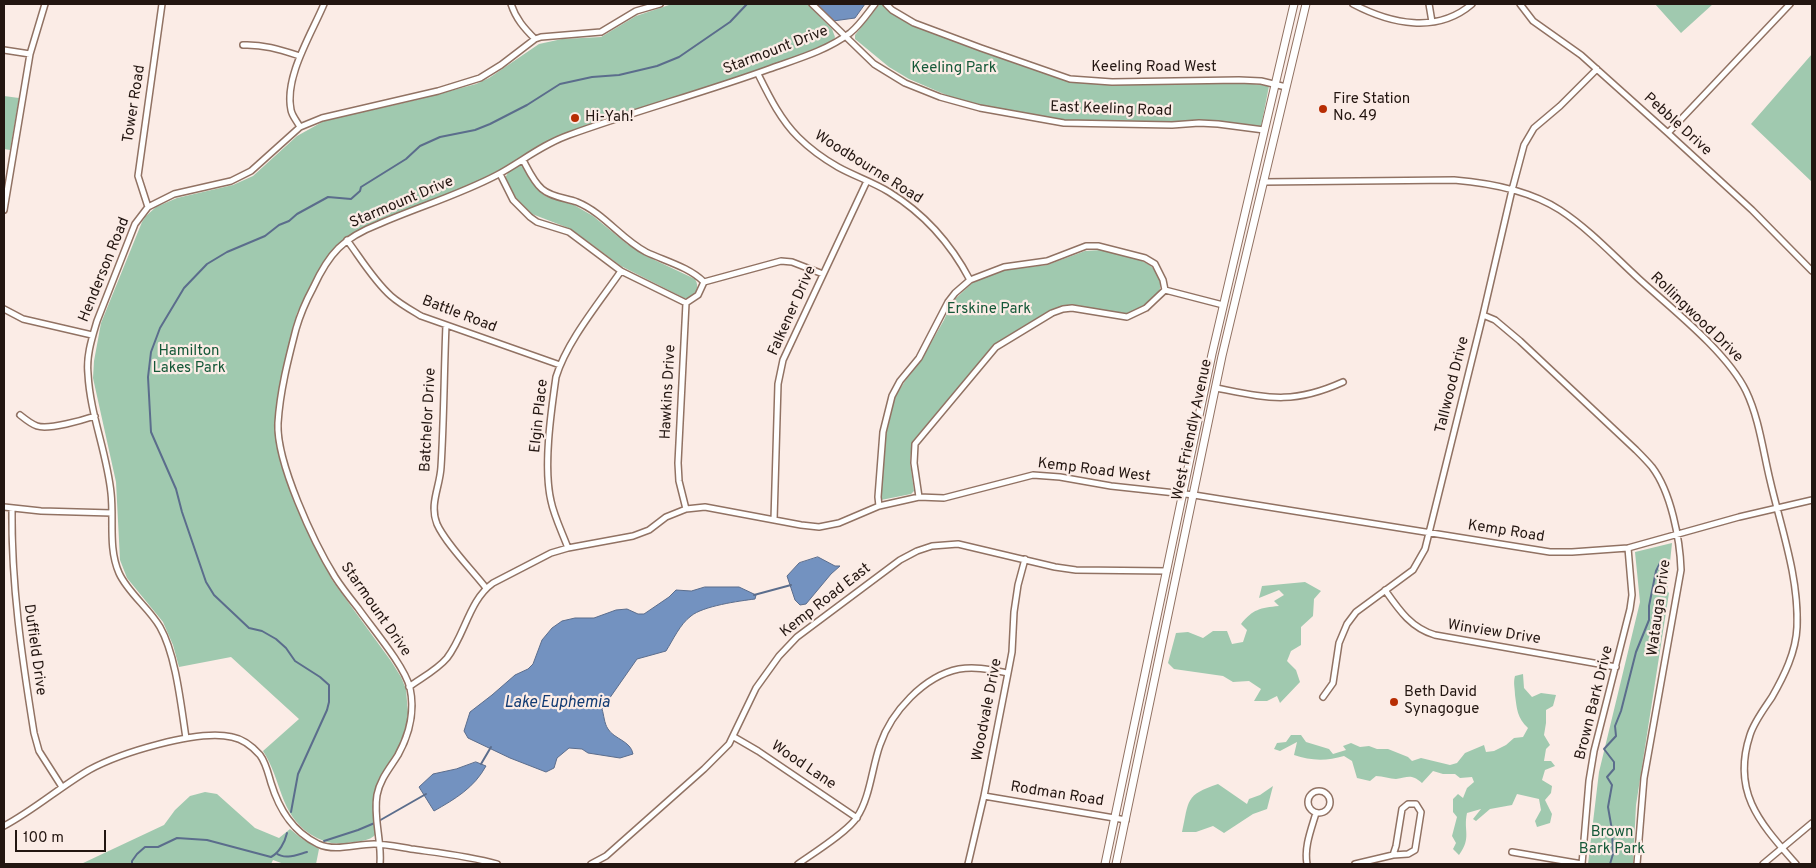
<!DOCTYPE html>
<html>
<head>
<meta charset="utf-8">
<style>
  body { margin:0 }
  #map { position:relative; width:1816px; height:868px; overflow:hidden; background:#fbece6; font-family:Overpass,sans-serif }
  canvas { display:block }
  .frame { position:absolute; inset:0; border:5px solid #231611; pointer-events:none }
  .scale { position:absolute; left:15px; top:830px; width:91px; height:22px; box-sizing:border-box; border:2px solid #231611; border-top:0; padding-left:6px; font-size:15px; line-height:18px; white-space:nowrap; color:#231611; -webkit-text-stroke:4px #fbece6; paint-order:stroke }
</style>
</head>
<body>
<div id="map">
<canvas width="1816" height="868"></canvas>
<div class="frame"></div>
<div class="scale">100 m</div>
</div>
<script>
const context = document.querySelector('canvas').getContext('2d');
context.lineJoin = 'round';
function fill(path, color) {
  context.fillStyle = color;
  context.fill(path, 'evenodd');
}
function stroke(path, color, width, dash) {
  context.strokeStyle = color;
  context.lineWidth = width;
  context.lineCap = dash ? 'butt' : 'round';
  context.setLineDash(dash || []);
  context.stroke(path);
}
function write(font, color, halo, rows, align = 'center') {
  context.font = font + ' Overpass,sans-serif';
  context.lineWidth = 4.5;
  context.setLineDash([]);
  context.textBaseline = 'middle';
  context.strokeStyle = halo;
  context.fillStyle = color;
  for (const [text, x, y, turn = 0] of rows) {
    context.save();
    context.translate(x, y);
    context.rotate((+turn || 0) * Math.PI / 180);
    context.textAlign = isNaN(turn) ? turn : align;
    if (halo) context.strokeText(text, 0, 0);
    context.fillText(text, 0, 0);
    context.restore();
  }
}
const green = new Path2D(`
  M672 4H807L832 29 835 37 832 44 805 55 563 135 468 187 389 217 355 233 335 247 325 260 297 313 284 363 277 403 275 425 278 451 283 470 301 517 332 580 391 661 401 677 406 689 408 714 404 735 397 751 379 778 374 794 373 809 376 834C370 842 356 841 347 843 333 845 323 842 310 834 279 813 282 780 263 751L299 719 231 657 179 667 173 645 163 622 127 578 120 560 116 482 93 378 94 361 101 323 142 222 146 216 156 207 177 198 233 185 253 176 297 136 324 121 416 100 476 84 489 78 539 44 562 39 601 37 636 16Z
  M880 4H884L915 25 979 50 1072 82 1111 85 1237 82 1269 86 1261 127 1203 121 1171 123 1064 121 982 106 951 97 909 79 889 67 855 39V35Z
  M1655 4H1713L1681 33Z
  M1812 54V182L1751 124Z
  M4 96 19 98 10 150 4 149Z
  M518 165 524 167 539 190 545 196 574 205 593 216 627 244 644 255 695 279C700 287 696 294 688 299L684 298 621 266 571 229 532 214 516 198 505 178 509 171Z
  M1101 250C1119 254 1157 259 1161 281 1161 284 1160 289 1159 292L1144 306 1127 314 1068 305 1049 311 996 343 912 442 910 462 914 491 911 494 881 500 884 443 895 397 905 381 920 362 944 320 952 302 972 283 1003 270 1047 265 1085 251Z
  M1672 543 1667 591 1669 593 1636 805 1633 864H1588L1599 772 1640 602 1635 552Z
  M1305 582 1321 591 1314 599 1313 616 1301 627V645L1291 651 1287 661 1296 670 1300 682 1280 703 1277 696 1267 701H1254L1261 689 1249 681 1233 682 1223 676 1174 669 1168 663 1176 633 1188 632 1203 638 1213 631H1227L1232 644 1243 642 1247 630 1241 624C1253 609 1260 608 1279 606L1274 601 1284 595 1279 590 1259 598 1262 586Z
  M1523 674 1524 688 1532 697 1541 693 1556 695 1553 706 1546 710V723L1544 735 1550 745 1546 749 1544 761H1551L1555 766 1545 770 1542 780 1552 786 1551 793 1545 800 1552 814 1550 823 1537 827 1535 821 1541 810 1539 799 1517 794 1512 805 1490 809 1476 821 1473 819 1481 809 1467 813C1463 831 1472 837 1459 855L1453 849 1456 843 1452 836 1457 817 1453 812V799L1458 794 1463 798 1467 788 1474 782 1472 777 1460 778 1455 774H1443L1433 771 1422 783C1411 774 1409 777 1396 779 1390 779 1383 776 1376 776L1370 781 1357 778 1352 761 1344 756C1327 761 1311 761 1294 755L1297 742 1280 751 1274 749 1277 743 1286 742 1291 735H1301L1306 742 1329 749 1333 754 1346 750 1343 746 1351 743 1360 747 1369 746 1377 749H1388L1408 757 1412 761 1421 758 1450 765 1457 763 1465 753 1484 745 1486 752 1494 751 1506 745 1514 738 1523 737 1528 728C1517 718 1517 709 1515 695 1515 688 1513 683 1515 676Z
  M1218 784 1247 804 1249 799 1260 795 1273 786 1267 809 1253 814 1224 833 1213 826 1196 832H1182C1189 800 1185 795 1218 784Z
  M205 792 217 794 255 828 279 838 290 829 301 838 319 849 316 864H284L273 860 271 864H81L164 825 175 810 190 796Z`);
const water = new Path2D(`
  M815 4H865L855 18 833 21Z
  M818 557 835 566H840L831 574 806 604 800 605 795 600 787 576 799 563Z
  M705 587H739L756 595 755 599C739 601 703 606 691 616 680 624 673 640 666 651L637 659 602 709C604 715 604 723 608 729 614 739 631 741 633 754L620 758 588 753 582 749 569 748 557 758 554 768 546 772 510 758 468 738 464 731 470 712 492 695 515 675 528 669 533 664 542 640 552 628 562 621 575 618H594L616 610 627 609 638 614H644L669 597 676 590 691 591Z
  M476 762 486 766C474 788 455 799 434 811L419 787 433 774 456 769Z`);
const stream = new Path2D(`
  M754 595 791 585
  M481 764 491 747
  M291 812 298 774 327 710 329 702V685L320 677 295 661 286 648 276 639 262 631 249 628 214 595 206 582 182 512 176 489 151 432 148 377 151 352 160 328 184 288 207 264 227 252 265 236 279 225 289 221 297 214 328 197 351 199 360 191 361 187 406 159 420 146 440 137 475 130 490 124 527 105 560 84 592 77 619 75 657 66 679 57 730 22 747 4
  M324 841 358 830 377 822 426 794
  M276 853C285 860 296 855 307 852
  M132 864V861L137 854 145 847H158L177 838 207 840 271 857C279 853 285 842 287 833
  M1610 864 1613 854 1612 830 1608 807 1612 785 1607 777 1614 769V762L1604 749 1616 736 1615 726 1621 711 1636 652 1649 620V606L1656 571 1661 561`);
const street = new Path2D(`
  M511 4C516 19 524 28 535 39
  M812 4 874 64 905 83 940 97 980 108 1064 123 1172 125 1199 123 1218 124 1264 130
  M886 4 892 10 914 23 981 48 1070 79 1112 82 1239 80 1261 81 1286 87
  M1353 4C1391 24 1437 34 1472 4
  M1429 4 1432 22
  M1520 4 1533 21 1581 55 1668 133 1752 210 1812 271
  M243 45C263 44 281 50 300 56
  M4 50 30 54
  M758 74C769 96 780 119 798 137 810 149 824 159 838 167 854 176 873 182 889 192 925 214 951 244 970 280
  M300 127C297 121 292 116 291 110 284 77 312 33 324 4
  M1668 133 1790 4
  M523 160C528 169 533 181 542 189 551 197 566 198 577 202 604 213 621 239 646 252 665 261 689 267 704 282
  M500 174 513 200 530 217 537 222 569 232 621 271 686 303
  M1263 182 1454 180C1490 183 1529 190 1560 210 1589 229 1614 256 1639 279 1672 309 1727 352 1746 391 1759 418 1763 451 1770 480 1781 528 1799 577 1797 627 1796 652 1784 676 1772 697 1764 709 1754 722 1750 735 1731 793 1761 824 1796 864
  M148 207 138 176 162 4
  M4 210 30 54 45 4
  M347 240C361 259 374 281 391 296 400 304 411 310 421 316L560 365
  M704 282 781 261 792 262 823 274
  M1165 290 1223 305
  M686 303 678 463 679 481 686 509
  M686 303 698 295 704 282
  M4 309 23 319 92 335
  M1483 315 1495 320 1520 341 1636 450C1641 455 1647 461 1652 467 1671 492 1680 539 1681 570L1644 778 1637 864
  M446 325C444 372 444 420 441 467 440 487 429 504 437 524 446 544 472 570 486 588
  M1216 388C1268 398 1292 405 1343 382
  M20 415C25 419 31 424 37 426 49 430 83 420 95 416
  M919 497 914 463 915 444 996 347 1052 313 1063 309 1072 308 1127 317 1146 308 1165 290
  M879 506 878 497 883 432 892 396 900 381 919 358 948 302 955 293 970 280 1004 267 1047 261 1086 246H1098L1145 258 1155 264 1163 280 1165 290
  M4 507 41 511 112 513
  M12 508C11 584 22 658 34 733L39 751 62 787
  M774 520 778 384 783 360 867 181
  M568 548C562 532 554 516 551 501 543 467 551 412 556 377 567 341 599 303 621 271
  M1385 590C1399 610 1411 628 1435 635L1616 667
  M409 687C421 678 437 670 447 658 465 635 469 600 493 583L551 553 568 548 633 536 649 530 666 517 686 509 705 507 801 525 819 527 839 523 879 506 919 497 944 498 1033 475 1060 477 1111 486 1194 495 1550 552H1572L1628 548 1739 517 1812 500
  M1323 697 1333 683 1339 643 1347 624 1356 612 1413 570 1425 549 1483 315 1512 190 1524 145 1534 128 1560 106 1597 69
  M734 737 758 751 857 818
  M186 738C181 706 176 655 160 627 149 608 128 593 119 573 108 548 114 519 111 493 107 453 90 414 88 374 86 356 92 338 97 321L135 224 148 207 174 194 231 181 251 171 300 127 322 118 438 91 480 78 501 65 535 39 541 37 601 32 636 11 660 4
  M1308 802a11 11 0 1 1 22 0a11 11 0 1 1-22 0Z
  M984 796 1126 820
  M4 826C34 810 60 787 89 770 120 753 197 729 232 737 243 739 252 746 260 755 266 763 268 773 271 783 279 809 292 831 318 844 336 852 355 844 374 844 386 844 399 847 411 849 440 853 469 856 497 864
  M1512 852 1582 864
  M380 864C382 841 373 818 377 795 380 779 390 768 398 755 409 735 415 711 410 688 404 665 372 628 358 608 350 598 342 588 335 577 314 543 276 462 278 423 280 391 288 360 296 329 300 315 306 301 313 288 329 253 343 238 379 224 418 207 459 195 497 175 521 162 543 144 569 135 635 111 703 93 769 69 797 59 826 51 850 33 860 25 867 14 875 4
  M591 864 606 856 704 769 729 744 756 688 779 656 797 637 900 560 917 551 932 546 958 544 1055 567 1076 570 1167 571
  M798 864C812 854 849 831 857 817 870 798 872 767 880 745 891 712 924 676 959 669 976 666 992 670 1008 673
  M968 864 984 796 1008 673 1012 652 1014 612 1018 585 1025 559
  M1307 864C1304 847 1311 830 1316 813
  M1355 864 1393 855 1408 854 1415 850 1421 812 1416 804H1408L1402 809 1396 846 1393 855
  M1582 864 1589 781 1594 751 1630 609 1632 595 1628 548
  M1763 864 1812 823`);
const secondary = new Path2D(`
  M1105 864 1212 354 1294 4
  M1116 864 1222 356 1306 4`);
const markers = [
  [1323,109,5,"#b72d03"],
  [575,118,5,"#b72d03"],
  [1394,702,5,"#b72d03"]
];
const streetNames = [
  ["Starmount Drive",776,51,-21],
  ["Keeling Road West",1154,68],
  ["Tower Road",135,104,-81],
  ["East Keeling Road",1111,110,2],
  ["Pebble Drive",1677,125,42],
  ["Woodbourne Road",868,168,32],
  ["Starmount Drive",402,203,-23],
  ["Henderson Road",105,270,-68],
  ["Falkener Drive",793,311,-66],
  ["Battle Road",459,315,21],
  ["Rollingwood Drive",1696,318,44],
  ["Tallwood Drive",1453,385,-76],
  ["Hawkins Drive",669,392,-87],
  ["Elgin Place",540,416,-84],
  ["Batchelor Drive",429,420,-87],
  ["West Friendly Avenue",1193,430,-78],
  ["Kemp Road West",1094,471,7],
  ["Kemp Road",1506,532,9],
  ["Kemp Road East",826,601,-38],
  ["Watauga Drive",1660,608,-82],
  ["Starmount Drive",375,610,55],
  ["Winview Drive",1494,633,9],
  ["Duffield Drive",34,650,82],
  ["Brown Bark Drive",1595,703,-76],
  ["Woodvale Drive",988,710,-79],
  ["Wood Lane",803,766,34],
  ["Rodman Road",1057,795,9]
];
const parkNames = [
  ["Keeling Park",954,69],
  ["Erskine Park",989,310],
  ["Hamilton",189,352],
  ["Lakes Park",189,369],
  ["Brown",1612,833],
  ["Bark Park",1612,850]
];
const poiNames = [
  ["Fire Station",1333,100],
  ["No. 49",1333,117],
  ["Hi-Yah!",585,118],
  ["Beth David",1404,693],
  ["Synagogue",1404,710]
];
const waterNames = [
  ["Lake Euphemia",557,704]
];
fill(green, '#a0c9af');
fill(water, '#7392c0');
stroke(water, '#5b6d8c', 1);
stroke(stream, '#5b6d8c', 2);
stroke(street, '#917263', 8);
stroke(secondary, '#917263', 9);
stroke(street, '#fff', 5);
stroke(secondary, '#fff', 7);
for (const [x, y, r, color] of markers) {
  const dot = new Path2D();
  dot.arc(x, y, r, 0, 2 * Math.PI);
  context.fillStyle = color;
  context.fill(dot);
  stroke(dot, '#fbece6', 2);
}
write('15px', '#231611', '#fbece6', streetNames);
write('15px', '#155838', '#fbece6', parkNames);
write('15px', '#231611', '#fbece6', poiNames, 'left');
write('italic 16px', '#123b73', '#fbece6', waterNames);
</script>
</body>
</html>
